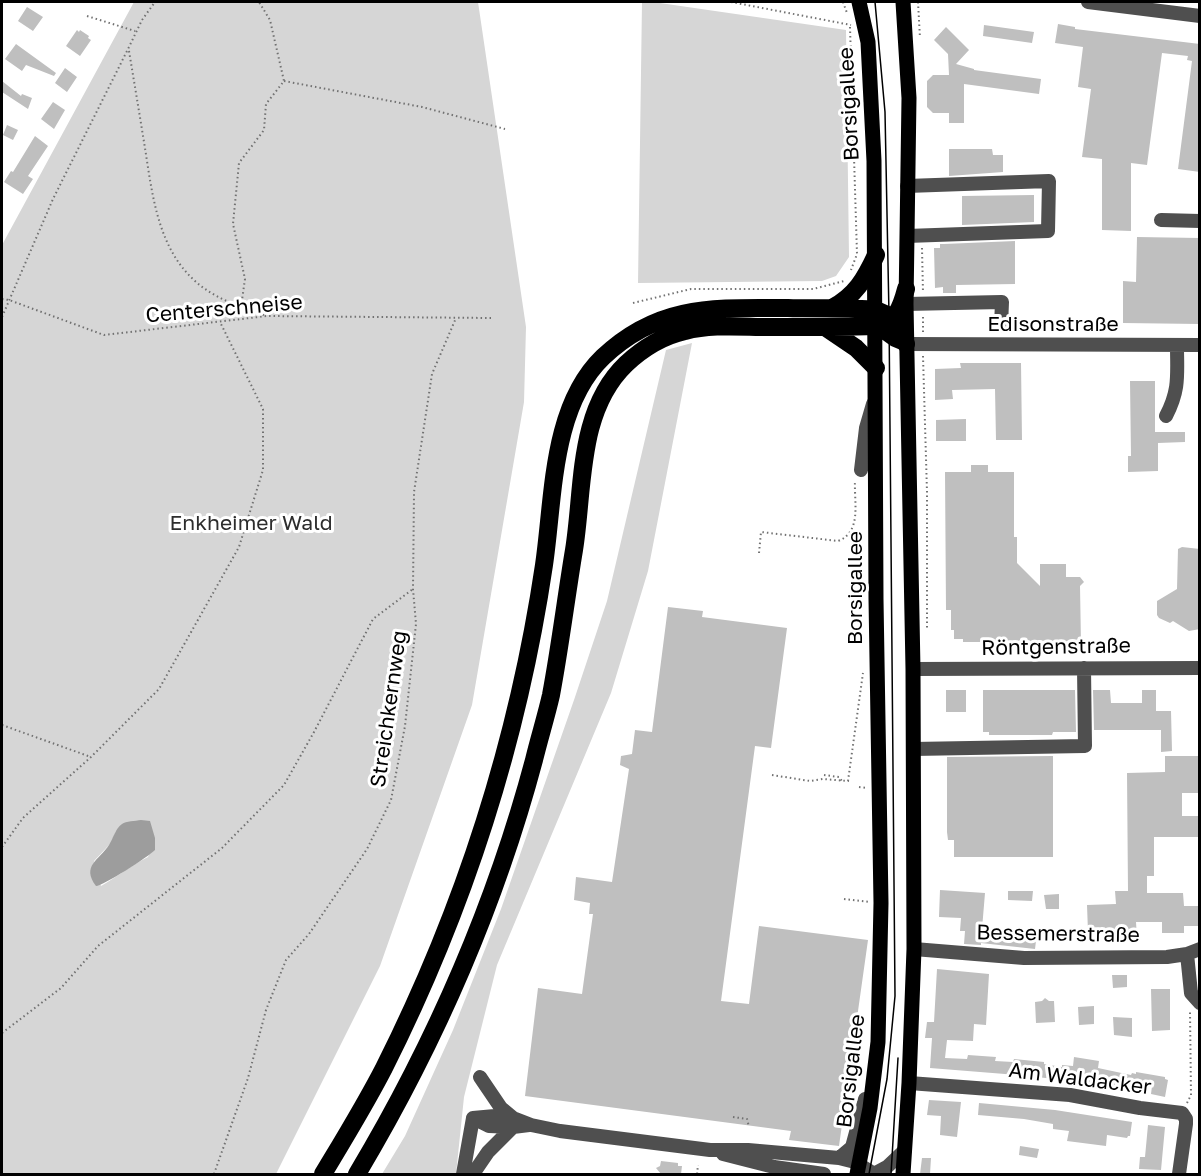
<!DOCTYPE html>
<html>
<head>
<meta charset="utf-8">
<style>
  body { margin:0 }
  #map { position:relative; width:1201px; height:1176px; overflow:hidden; background:#fff; font-family:"Golos Text",sans-serif }
  canvas { display:block }
  .frame { position:absolute; inset:0; border:3px solid #000; pointer-events:none }
</style>
</head>
<body>
<div id="map">
<canvas width="1201" height="1176"></canvas>
<div class="frame"></div>
</div>
<script>
const context = document.querySelector('canvas').getContext('2d');
context.lineJoin = 'round';
function fill(path, color) {
  context.fillStyle = color;
  context.fill(path, 'evenodd');
}
function stroke(path, color, width, dash) {
  context.strokeStyle = color;
  context.lineWidth = width;
  context.lineCap = dash ? 'butt' : 'round';
  context.setLineDash(dash || []);
  context.stroke(path);
}
function write(font, color, halo, rows, align = 'center') {
  context.font = font + ' "Golos Text",sans-serif';
  context.lineWidth = 6;
  context.setLineDash([]);
  context.textBaseline = 'middle';
  context.strokeStyle = halo;
  context.fillStyle = color;
  for (const [text, x, y, turn = 0] of rows) {
    context.save();
    context.translate(x, y);
    context.rotate((+turn || 0) * Math.PI / 180);
    context.textAlign = isNaN(turn) ? turn : align;
    if (halo) context.strokeText(text, 0, 0);
    context.fillText(text, 0, 0);
    context.restore();
  }
}
const green = new Path2D(`
  M134 2H478L526 327 524 402 472 705 380 966 276 1174H2V245ZM116 831 155 838 148 857C131 865 117 877 101 886L94 861 111 843Z
  M642 2H653L846 30 849 257 836 276 822 281 638 283Z
  M692 343 648 571 611 693 497 965 464 1097 456 1174H382L405 1136 453 1030 501 909 574 700 607 601 666 350Z`);
const water = new Path2D(`
  M141 820 150 821 155 838V850C148 857 103 886 96 886 81 866 99 860 109 845 113 839 115 829 122 824 126 821 135 821 141 820Z`);
const building = new Path2D(`
  M27 7 43 17 33 31 18 21Z
  M1058 24 1075 27V29L1200 44V172L1178 169 1192 61 1187 60 1188 56 1162 53 1147 165 1131 163V231L1102 230V159L1082 157 1091 89 1078 87 1083 47 1055 43Z
  M984 25 1034 32 1032 43 983 36Z
  M946 27 969 50 956 64 974 69V70L1041 79 1039 94 964 84V123H949V113H933L927 107V81L933 75H949L948 54 934 40Z
  M77 30 79 32 80 30 89 36 88 38 91 40 80 56 66 46Z
  M16 44 56 73 54 76 26 65 22 71 5 59Z
  M65 68 77 77 67 92 55 83Z
  M2 81 21 96 22 94 32 98 28 109 2 92Z
  M53 102 65 110 54 129 41 119Z
  M7 125 18 130 13 140 3 135Z
  M35 136 48 146 28 176 33 179 23 194 4 182 11 171 13 172Z
  M949 149H992L993 155H1003V172L949 176Z
  M1034 195V222L962 225V196Z
  M1137 237 1200 238V324L1123 323V281L1136 282Z
  M1015 241V284L956 285V293H943V287L935 288 934 248H940V244H944Z
  M960 363H1021L1022 440H996L995 389 952 390 953 399 935 400V369L961 368Z
  M1130 381H1155V432H1185V442L1158 443V471L1128 472V456H1131Z
  M966 419V441H936V420Z
  M971 465H988V472H1014V537H1017V563L1040 586V564H1066V577H1080L1084 582 1080 586 1081 645 983 646V642H963V639H954V630H951V610H946L945 472H971Z
  M1182 547 1200 549V629L1189 631 1173 621 1170 623 1159 618 1157 615V601L1177 589 1178 549Z
  M668 607 703 611 702 617 787 628 771 748 755 746 721 1001 749 1004 759 926 868 940 839 1146 789 1140 791 1131 525 1096 538 988 582 994 593 914H589L590 903 574 900 576 877 612 882 629 769 620 765 621 756 632 754 635 730 652 732Z
  M946 690H966V712H946Z
  M983 690H1075L1076 732H1053L1052 735H989V732H983Z
  M1093 690H1110L1111 703H1142V690H1156V711H1171L1172 751 1161 752V730H1094Z
  M1053 756V857H954V840H948L947 832V757Z
  M1165 756H1200V793H1182V816H1200V837H1154V876H1147V893H1183L1184 906H1200V926H1184V933H1162V922H1136L1137 939 1116 940V932H1088L1087 905 1116 904 1115 891H1128L1127 773 1165 772Z
  M940 890 985 893 982 929 1037 933 1035 949 981 943V945L964 944 965 931H960L961 918 939 917Z
  M1008 891H1033L1032 901 1008 900Z
  M1059 894V909H1046L1044 895Z
  M937 969 989 974 986 1025 974 1024 973 1041 947 1040 945 1058 967 1059 968 1055 996 1057 995 1061 1013 1062 1014 1059 1044 1062V1064L1062 1067V1065L1073 1066 1074 1057 1099 1061 1098 1068 1131 1075 1132 1073 1136 1074V1072L1165 1077V1079L1168 1080 1165 1097 1151 1094 1152 1086 1139 1085 1137 1092 1123 1088 1030 1076 930 1068 932 1038H925L927 1022H934Z
  M1112 975H1127V987L1113 988Z
  M1151 989H1170V1030L1152 1031Z
  M1045 998 1049 1001H1054L1055 1022 1036 1023 1035 1002 1042 1001Z
  M1094 1006V1024L1079 1025 1078 1007Z
  M1113 1017 1132 1018V1037L1114 1035Z
  M929 1100 961 1102 957 1137 940 1135 941 1116 927 1115Z
  M979 1103 1055 1110 1132 1122 1130 1136H1128L1127 1138 1107 1135 1106 1146 1067 1141 1069 1131 1053 1129V1124L1024 1119 978 1115Z
  M1148 1125 1165 1127 1161 1170 1139 1169 1140 1157H1145Z
  M1020 1146 1039 1149 1037 1158 1019 1155Z
  M922 1158H931L930 1174H920Z
  M661 1161 678 1163V1166H682L681 1174H661L656 1168 660 1166Z`);
const path = new Path2D(`
  M731 2 851 25
  M843 2 847 13
  M918 2 920 38
  M87 16 135 31
  M850 27 857 254 851 270
  M129 51C134 81 139 111 144 142 152 190 156 246 195 281 215 299 239 306 264 315
  M284 81 422 107 505 129
  M922 248 923 293
  M2 299 9 300 104 335 267 316 491 318
  M633 303 691 289H813L844 281
  M241 307 245 279 233 224 239 163 264 130 266 104 284 81 270 20 259 2
  M2 317 53 199 128 49 142 20 155 2
  M923 317V332
  M923 356 927 492V629
  M759 553 761 532 838 541C862 532 854 503 855 481
  M2 725 91 757
  M772 775 810 781 823 779 848 781 863 673
  M824 775 839 777 842 781
  M859 787 867 788
  M2 847 23 818 91 757 159 689 239 547 263 470V409L220 322
  M844 899 870 902
  M2 1033 61 988 98 946 222 848 284 785 314 732 373 619 413 589
  M1187 1103 1191 1095 1190 1011
  M733 1117 747 1119 749 1127
  M214 1174 248 1078 266 1010 286 960 309 934 367 849 391 800 405 726 416 624 413 589 414 492 432 374 456 318
  M697 1174 698 1165`);
const minor = new Path2D(`
  M1088 2 1200 16
  M1161 220 1200 221
  M907 236 1048 231 1049 181 907 186
  M906 304 1002 302 1001 326
  M906 344 1200 345
  M1166 416C1180 389 1177 375 1177 345
  M861 470 866 428 873 404
  M913 669 1200 668
  M913 749 1085 746 1084 668
  M914 949 1024 958 1167 957 1187 954 1200 949
  M1187 954 1191 993 1200 1003
  M480 1077 501 1108 513 1118
  M909 1083 1070 1095 1140 1108 1182 1113 1186 1119V1124L1179 1174
  M473 1118 495 1116 513 1118 531 1125 560 1131 710 1150H748L839 1158 855 1162 874 1174
  M475 1119 489 1126 513 1127
  M723 1154 774 1167 824 1174
  M839 1158 852 1147 865 1099
  M463 1174 473 1118
  M473 1174 488 1152 513 1127 529 1125
  M874 1174 887 1167 905 1150`);
const major = new Path2D(`
  M876 326 894 339 906 344
  M857 1174 870 1108 878 1042 881 903 876 599 874 161 868 42 859 2
  M903 1174 909 1083 914 949 913 669 906 304 909 98 903 2`);
const highway = new Path2D(`
  M832 308C855 296 865 279 876 255
  M825 327 856 348 876 368
  M323 1174C344 1139 365 1105 384 1068 463 911 518 740 544 565 554 497 551 407 603 357 660 303 717 308 788 308 818 309 847 307 876 310L894 318 906 344
  M357 1174C434 1045 495 906 534 760 539 739 546 717 551 695 560 647 566 598 574 550 584 488 577 411 626 364 642 349 663 336 685 331 712 324 741 327 769 327 805 327 840 327 876 326 896 322 901 308 906 289`);
const tram = new Path2D(`
  M869 1174 887 1079 895 996 889 315 885 112 875 2
  M891 1174 898 1058`);
const streetNames = [
  ["Borsigallee",849,104,-93],
  ["Centerschneise",224,309,-5],
  ["Edisonstraße",1053,324],
  ["Borsigallee",855,588,-90],
  ["Röntgenstraße",1056,647,-1],
  ["Streichkernweg",389,709,-82],
  ["Bessemerstraße",1058,934,1],
  ["Borsigallee",851,1071,-83],
  ["Am Waldacker",1080,1079,7]
];
const parkNames = [
  ["Enkheimer Wald",251,523]
];
fill(green, '#d6d6d6');
fill(water, '#9d9d9d');
fill(building, '#bfbfbf');
stroke(path, '#717171', 2, [1.5, 3]);
stroke(minor, '#4f4f4f', 14);
stroke(major, '#000', 15);
stroke(highway, '#000', 18);
stroke(tram, '#000', 1.5);
write('21px', '#000', '#fff', streetNames);
write('21px', '#2d2d2d', '#fff', parkNames);
</script>
</body>
</html>
